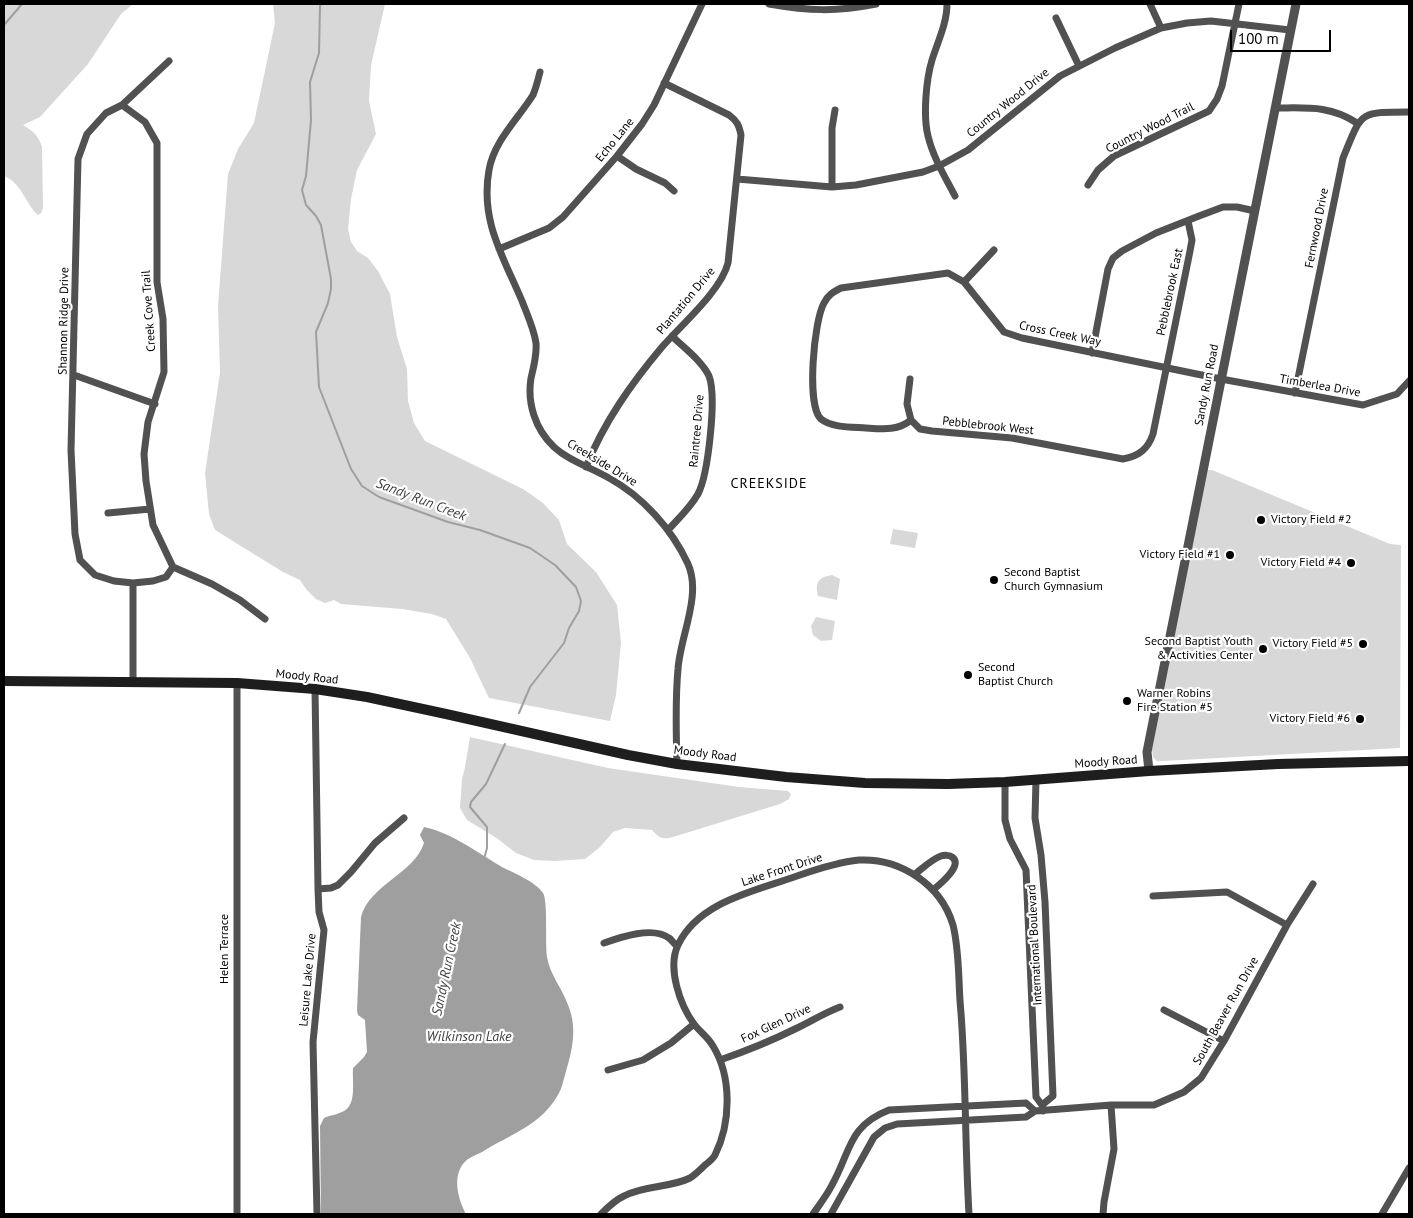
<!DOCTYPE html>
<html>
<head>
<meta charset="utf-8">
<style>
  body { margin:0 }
  #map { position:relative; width:1413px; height:1218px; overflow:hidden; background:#fff; font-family:"PT Sans",sans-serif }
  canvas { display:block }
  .frame { position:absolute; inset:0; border:5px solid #000; pointer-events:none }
  .scale { position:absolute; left:1230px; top:30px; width:101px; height:22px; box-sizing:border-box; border:2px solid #000; border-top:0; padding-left:6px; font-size:15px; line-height:18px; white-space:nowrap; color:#000; -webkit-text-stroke:4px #fff; paint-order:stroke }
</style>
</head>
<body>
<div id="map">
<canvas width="1413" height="1218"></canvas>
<div class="frame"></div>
<div class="scale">100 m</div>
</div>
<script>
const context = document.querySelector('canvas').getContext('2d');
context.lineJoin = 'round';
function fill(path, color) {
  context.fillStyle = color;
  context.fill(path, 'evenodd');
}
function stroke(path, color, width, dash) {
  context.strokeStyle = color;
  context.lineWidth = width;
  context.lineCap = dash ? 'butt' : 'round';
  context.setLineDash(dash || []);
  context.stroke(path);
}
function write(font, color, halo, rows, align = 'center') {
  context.font = font + ' "PT Sans",sans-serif';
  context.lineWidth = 4.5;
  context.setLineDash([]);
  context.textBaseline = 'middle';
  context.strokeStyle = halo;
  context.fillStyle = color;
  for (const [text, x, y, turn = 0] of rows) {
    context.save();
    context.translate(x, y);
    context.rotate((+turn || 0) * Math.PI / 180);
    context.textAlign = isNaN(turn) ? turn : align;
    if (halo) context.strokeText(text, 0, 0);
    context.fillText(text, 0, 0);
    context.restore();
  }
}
const green = new Path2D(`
  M4 4H133L121 14 88 64 40 117 23 125C33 131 38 135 42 147L43 208 41 213 38 215C26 205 22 183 4 176Z
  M273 4H385L371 65 369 101 376 134 357 170 351 199 348 229 351 242 357 251 368 258 378 271 390 294 397 337 407 369 408 401 414 423 425 441 523 489 543 503 559 520 567 544 596 572 617 605 621 643 616 695 610 721 489 698 470 658 446 619 432 614 402 609 341 604 334 600 325 603 316 599 306 589 300 580 283 572 215 530 209 514 205 473 220 373 218 306 228 174 238 149 254 123 275 23Z
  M1207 470H1212L1390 544 1401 545 1400 748 1163 761H1157L1153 757 1152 750Z
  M893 529 918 533 915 548 890 544Z
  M832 575 840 579 837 600 818 596C815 583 818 577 832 575Z
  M816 617 835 621 832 640 821 641 813 635 811 626Z
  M470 737 608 768 739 787 788 791 791 794 789 799 780 804 673 837C662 840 659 838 652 830L625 828 613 832 600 847 585 859 555 861 534 860 516 853 498 839 467 820 460 808 462 779 465 767Z`);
const water = new Path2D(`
  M424 827C452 833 478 853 502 867 514 873 536 882 543 893 548 900 545 944 547 957 550 975 562 988 568 1005 578 1029 572 1051 565 1075 563 1081 562 1088 559 1093 542 1125 511 1134 482 1152 474 1156 466 1158 461 1167 453 1181 459 1201 466 1214H321L320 1126 324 1118C330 1115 337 1115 344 1111 357 1104 352 1081 353 1068L364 1057 367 1052 365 1020 358 1015 357 1010 361 917C370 884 414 874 424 843L420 835Z`);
const stream = new Path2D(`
  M321 4 320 6 319 53 310 82 311 120 306 176 302 190 306 205 316 216 321 225 331 279V289L328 303 316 332 319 387 351 469 362 486 379 497 448 522 480 530 530 548 555 565 576 587 581 601 579 611 569 628 564 643 530 687 519 713
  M4 25 22 4
  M484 859 487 848V827L470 807 471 802 486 784 505 744`);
const minor = new Path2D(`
  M769 4C809 11 836 12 876 4
  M947 4C947 23 938 41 932 60 926 80 923 116 928 136 933 157 945 177 955 196
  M1150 4 1161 28
  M1056 18 1079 66
  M169 61 122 105 106 113 87 134 78 159 71 450 75 534 80 560 95 575 114 581 133 583 153 581 166 577 173 567
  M540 72C538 80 536 88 533 95 518 119 494 141 489 170 480 221 503 256 522 301 527 314 534 329 536 343 537 355 534 366 531 378 527 403 535 429 554 447 569 461 590 467 609 478 642 496 672 529 688 564 702 595 680 637 678 669 675 701 676 732 677 764
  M122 105 145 122 157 143V282L163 319 164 372 148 422 144 454 146 481 153 525 173 567 212 584 240 600 265 619
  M1275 108C1306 108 1330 105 1357 123
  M617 156 636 169 665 183 674 191
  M737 179 832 187 856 185 923 172 939 166 968 150 1060 76 1115 48 1161 28 1187 23 1211 21 1290 30
  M1088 185 1098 170 1114 156 1209 111 1217 99 1222 86 1239 4
  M832 187V128L835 110
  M499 249 549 228 563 217 617 156 642 124 654 105 702 4
  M964 282 994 250
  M1092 353 1108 269 1113 258 1122 251 1156 233 1199 216 1223 207H1237L1255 211
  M74 375 155 404
  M910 379 907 404 911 420
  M1295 393 1343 158C1362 112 1358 112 1409 112
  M911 420C898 431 882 429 866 428 853 427 832 428 821 419 806 406 814 320 824 303 828 295 833 292 841 288L948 273 964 282 1004 332 1022 338 1221 379 1363 405 1397 394 1409 381
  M911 420 920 429 932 431 1012 438 1123 459C1139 456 1148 449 1153 434L1190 251 1192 240 1188 221
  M586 467C604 422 631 384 662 347 681 325 721 291 728 263L741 135C739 125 737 121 729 115L664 83
  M108 513 150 509
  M668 530C678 519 690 508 698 494 708 475 717 397 709 376 702 361 684 348 672 336
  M133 583V682
  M237 683V1214
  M315 689 318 889 319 912 324 930 313 1042 317 1214
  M1036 780 1035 818 1041 855 1045 902 1053 1096 1042 1105
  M1005 782V820L1010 839 1026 870 1036 1097 1042 1105 1043 1111
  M915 874C923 868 932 859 941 856 944 855 950 855 952 857 964 865 939 885 933 890
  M318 889 331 888 338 885 351 872 375 843 404 818
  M1153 896 1227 892 1287 925
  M604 943C621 937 653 926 669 938 672 940 674 944 677 946
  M1164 1010 1224 1041
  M720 1060C746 1051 771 1041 795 1029 810 1022 824 1013 840 1007
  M608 1070 643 1060 671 1043 694 1024
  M601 1214C608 1207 615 1200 624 1196 644 1185 670 1188 690 1178 695 1175 701 1169 705 1165 709 1162 713 1159 715 1155 731 1123 732 1077 713 1046 708 1037 700 1032 694 1024 680 1005 667 968 678 945 699 901 756 891 797 876 817 869 838 862 859 860 901 858 941 885 953 925 960 953 958 984 961 1013 966 1080 965 1147 969 1214
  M813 1214C820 1204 827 1195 832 1185 851 1151 848 1126 889 1110L1026 1103 1035 1111
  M831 1214 874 1137 885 1128 897 1124 1026 1117 1035 1111 1111 1105H1154L1184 1092 1201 1078 1224 1041 1287 925 1313 884
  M1103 1214 1104 1202 1114 1149 1111 1105
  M1382 1214 1409 1168`);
const tertiary = new Path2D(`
  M1149 771 1147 752 1296 4`);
const secondary = new Path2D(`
  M4 681 237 683 315 689 367 697 446 714 628 755 677 764 786 777 865 783 948 784 1005 782 1149 771 1278 764 1409 761`);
const markers = [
  [1261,520,5,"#000"],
  [1230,555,5,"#000"],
  [1351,563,5,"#000"],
  [994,580,5,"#000"],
  [1363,644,5,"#000"],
  [1263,649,5,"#000"],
  [968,675,5,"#000"],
  [1127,701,5,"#000"],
  [1360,719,5,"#000"]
];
const streetNames = [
  ["Country Wood Drive",1008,103,-39],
  ["Country Wood Trail",1150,128,-27],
  ["Echo Lane",615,140,-51],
  ["Fernwood Drive",1317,228,-79],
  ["Pebblebrook East",1170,292,-78],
  ["Plantation Drive",686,301,-50],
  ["Creek Cove Trail",149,311,-94],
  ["Shannon Ridge Drive",64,321,-89],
  ["Cross Creek Way",1060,334,12],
  ["Sandy Run Road",1207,385,-79],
  ["Timberlea Drive",1320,386,10],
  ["Pebblebrook West",988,426,6],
  ["Raintree Drive",697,431,-85],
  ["Creekside Drive",602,463,31],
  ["Moody Road",307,677,6],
  ["Moody Road",705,754,7],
  ["Moody Road",1106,762,-4],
  ["Lake Front Drive",782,870,-18],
  ["International Boulevard",1035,945,-93],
  ["Helen Terrace",225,949,-90],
  ["Leisure Lake Drive",308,980,-85],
  ["South Beaver Run Drive",1226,1011,-61],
  ["Fox Glen Drive",776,1024,-25]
];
const poiNames = [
  ["Victory Field #2",1271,520,"left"],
  ["Victory Field #1",1220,555],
  ["Victory Field #4",1341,563],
  ["Second Baptist",1004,573,"left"],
  ["Church Gymnasium",1004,587,"left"],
  ["Second Baptist Youth",1253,642],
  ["& Activities Center",1253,656],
  ["Victory Field #5",1353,644],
  ["Second",978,668,"left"],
  ["Baptist Church",978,682,"left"],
  ["Warner Robins",1137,694,"left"],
  ["Fire Station #5",1137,708,"left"],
  ["Victory Field #6",1350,719]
];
const neighbourhoodNames = [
  ["CREEKSIDE",769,484]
];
const waterNames = [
  ["Sandy Run Creek",421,500,21],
  ["Sandy Run Creek",447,969,-78],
  ["Wilkinson Lake",469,1037]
];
fill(green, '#d8d8d8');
fill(water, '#9f9f9f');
stroke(stream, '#9f9f9f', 2);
stroke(minor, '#515151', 7);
stroke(tertiary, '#515151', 9);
stroke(secondary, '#1e1e1e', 10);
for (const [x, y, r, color] of markers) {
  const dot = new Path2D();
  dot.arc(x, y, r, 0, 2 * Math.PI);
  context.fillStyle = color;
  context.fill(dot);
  stroke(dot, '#fff', 2);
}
write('12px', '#000', '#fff', streetNames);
write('12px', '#000', '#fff', poiNames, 'right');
context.letterSpacing = '1px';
write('14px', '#000', '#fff', neighbourhoodNames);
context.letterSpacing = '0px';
write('italic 14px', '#404040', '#fff', waterNames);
</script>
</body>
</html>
